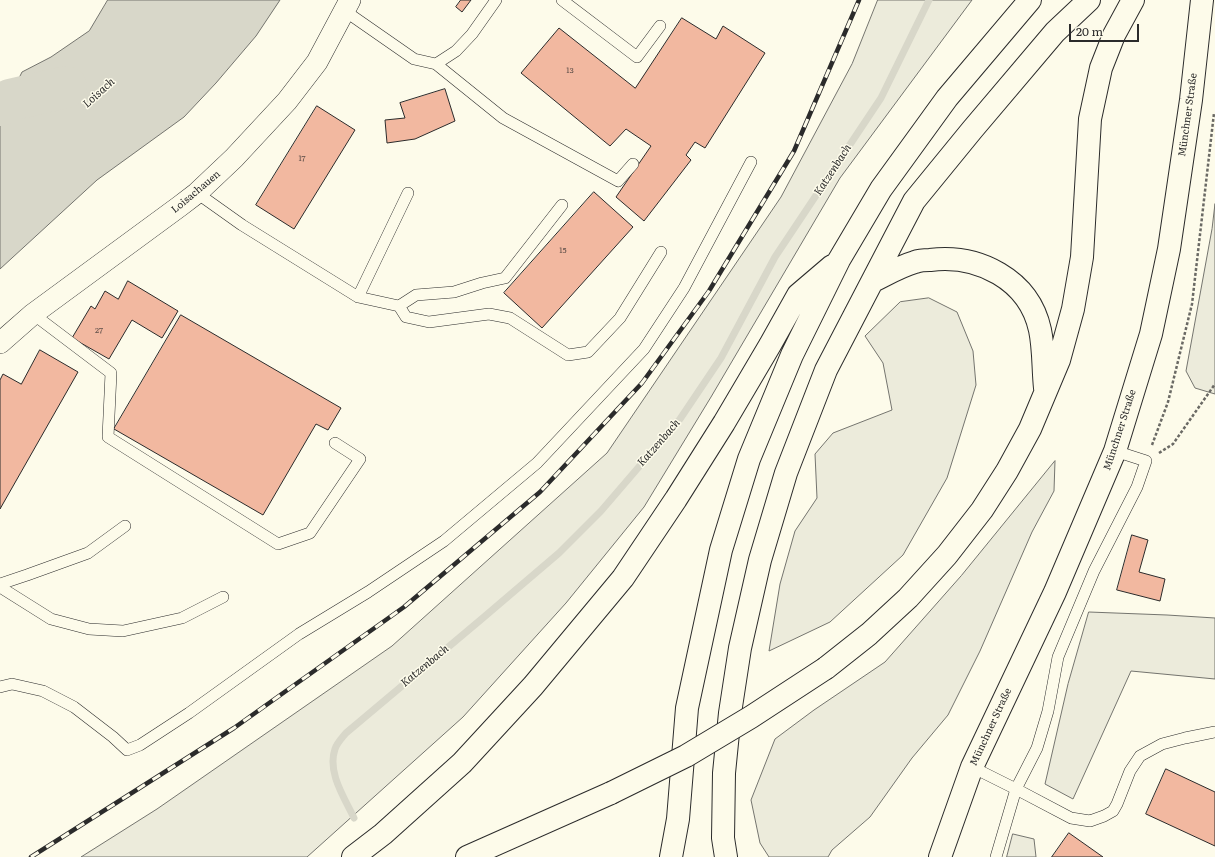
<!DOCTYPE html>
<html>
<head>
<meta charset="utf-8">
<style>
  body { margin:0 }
  #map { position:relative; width:1215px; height:857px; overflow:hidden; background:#fdfbea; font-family:Literata,serif }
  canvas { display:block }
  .scale { position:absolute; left:1069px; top:24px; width:70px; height:18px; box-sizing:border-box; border:2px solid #2b2b2b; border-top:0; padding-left:5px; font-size:12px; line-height:14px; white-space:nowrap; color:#2b2b2b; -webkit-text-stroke:3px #fdfbea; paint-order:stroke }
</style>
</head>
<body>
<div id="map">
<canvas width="1215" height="857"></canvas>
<div class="scale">20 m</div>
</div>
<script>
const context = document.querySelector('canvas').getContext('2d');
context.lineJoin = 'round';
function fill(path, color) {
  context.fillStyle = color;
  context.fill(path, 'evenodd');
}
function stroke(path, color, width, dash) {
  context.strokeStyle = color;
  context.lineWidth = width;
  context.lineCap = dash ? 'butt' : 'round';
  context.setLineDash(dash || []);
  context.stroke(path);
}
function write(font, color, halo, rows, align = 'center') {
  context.font = font + ' Literata,serif';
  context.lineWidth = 3;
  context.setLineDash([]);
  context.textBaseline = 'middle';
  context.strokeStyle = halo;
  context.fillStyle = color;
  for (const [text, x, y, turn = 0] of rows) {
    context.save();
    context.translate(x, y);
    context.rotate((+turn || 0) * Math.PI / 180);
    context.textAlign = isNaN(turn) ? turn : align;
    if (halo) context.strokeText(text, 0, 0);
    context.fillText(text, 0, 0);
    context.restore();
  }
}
const green = new Path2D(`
  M878 0H972L840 178 711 397 644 507 566 603 463 717 307 857H81L157 809 392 646 607 453 781 197 852 64Z
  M1215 204V394L1195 388 1186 371 1212 229Z
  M929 298 957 312 973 351 976 385 947 478 903 555 830 622 769 651 780 584 795 531 817 498 815 454 833 433 892 410 883 363 865 336 900 302Z
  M1055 461 1054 491 1032 532 980 651 948 715 912 758 870 817 832 850 828 857H769L760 843 751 800 775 739 814 710 885 662 961 576Z
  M1089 612 1167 615 1215 618V679L1131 671 1073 799 1045 784 1068 684Z
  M1013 834 1034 839 1036 857H1007Z`);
const water = new Path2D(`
  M108 0H280L256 36 216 83 184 117 97 180 0 269V117L22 72 51 57 89 31Z`);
const stream = new Path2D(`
  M354 818C344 797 327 772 335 749 337 743 342 738 346 733L484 617 559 553 601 511 680 419 721 358 775 257 881 98 929 0`);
const river = new Path2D(`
  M0 105 10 100 66 87`);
const building = new Path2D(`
  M461 0H471L462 12 456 7Z
  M682 18 716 39 723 26 765 53 705 148 695 142 686 155 691 160 644 221 616 197 651 146 626 129 610 146 521 73 559 28 635 88Z
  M445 89 455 121 415 139 387 143 385 120 405 118 400 103Z
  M317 106 355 130 294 229 256 205Z
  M594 192 633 227 542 328 504 293Z
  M128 281 178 311 162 338 132 320 109 359 72 338 91 306 95 309 105 291 118 299Z
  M181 315 341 408 328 430 316 424 263 515 114 429Z
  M40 350 78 372 0 509V380L3 374 21 384Z
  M1132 535 1148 540 1139 572 1165 579 1160 601 1117 590Z
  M1166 769 1215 792V846L1146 814Z
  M1069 833 1103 857H1052Z`);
const path = new Path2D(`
  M1152 445 1168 402 1192 304 1214 113
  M1159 453 1173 444 1215 384`);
const lane = new Path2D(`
  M562 0 637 57 660 26
  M345 11 414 59 436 64 456 51 472 34 496 0
  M436 64 503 118 618 181 633 164
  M197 193 242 225 358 297 399 306 406 317 429 322 489 314 510 318 568 355 588 352 620 318 661 252
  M358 297 408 193
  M399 306 416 295 454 292 482 283 505 278 562 205
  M33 314 111 373 108 437 278 544 310 533 360 459 335 443
  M0 584 27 575 88 553 125 526
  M0 587 51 619 89 629 123 631 182 618 223 597
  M0 687 12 684 43 691 74 707 113 737 127 750 140 745 189 713 299 634 368 592 444 541 537 463 644 349 684 288 751 162
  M972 767 1016 789 1071 818 1090 821 1104 816 1113 811 1117 804 1130 771 1140 756 1162 744 1185 738 1215 732
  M996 857 1016 789 1037 748 1048 711 1058 657 1094 571 1137 487 1146 461 1115 451`);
const street = new Path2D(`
  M0 343 33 314 180 206 197 193 234 158 287 101 317 62 350 0`);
const secondary = new Path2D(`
  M940 857 972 767 1055 592 1115 451 1151 334 1169 249 1191 100 1202 0`);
const highway = new Path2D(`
  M873 281C887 274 901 266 915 262 920 260 925 260 930 260 978 254 1029 279 1040 330 1044 349 1043 369 1045 388
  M826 668 869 634 908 598 947 555 982 510 1007 471 1030 429 1059 360 1073 309 1082 257 1090 119 1101 68 1114 35 1133 0
  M353 857 383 834 462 763 533 686 623 578 676 499 724 423 770 345 798 295 832 266
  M467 857 611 793
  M671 857 678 819 687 708 721 550 749 459 792 355 839 260 881 189 947 98 1030 0
  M726 857 723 838 724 773 730 713 740 648 760 560 786 473 826 370 914 201 972 130 1055 32 1089 0`);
const rail = new Path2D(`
  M31 857 234 728 404 607 540 492 642 383 709 291 794 151 859 0`);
const highwayBridge = new Path2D(`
  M611 793 686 756 751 717 826 668`);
const numberNames = [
  ["13",570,71],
  ["17",302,159],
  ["15",563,251],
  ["27",99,331]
];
const streetNames = [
  ["Münchner Straße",1188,115,-82],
  ["Loisachauen",196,192,-40],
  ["Münchner Straße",1120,430,-72],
  ["Münchner Straße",991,727,-65]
];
const waterNames = [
  ["Loisach",99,93,-42],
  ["Katzenbach",833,170,-57],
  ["Katzenbach",659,443,-49],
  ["Katzenbach",425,666,-40]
];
fill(green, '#ecebdb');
stroke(green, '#74746e', 1);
fill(water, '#d8d7c9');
stroke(water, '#74746e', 1);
stroke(stream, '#d8d7c9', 7);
stroke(river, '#d8d7c9', 42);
fill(building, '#f2b8a0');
stroke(building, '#2b2b2b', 1);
stroke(lane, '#2b2b2b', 12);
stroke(street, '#2b2b2b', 22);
stroke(secondary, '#2b2b2b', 24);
stroke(highway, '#2b2b2b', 24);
stroke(path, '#6a6964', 2.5, [3, 2]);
stroke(lane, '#fdfbea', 11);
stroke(street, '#fdfbea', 21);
stroke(secondary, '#fdfbea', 22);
stroke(highway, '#fdfbea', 22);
stroke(rail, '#2b2b2b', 4.5);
stroke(rail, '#fdfbea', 3, [9]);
stroke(highwayBridge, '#2b2b2b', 24, []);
stroke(highwayBridge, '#fdfbea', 22);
write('8px', '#5d4e48', null, numberNames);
write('10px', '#2b2b2b', '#fdfbea', streetNames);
write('italic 11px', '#2b2b2b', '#fdfbea', waterNames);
</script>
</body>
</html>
